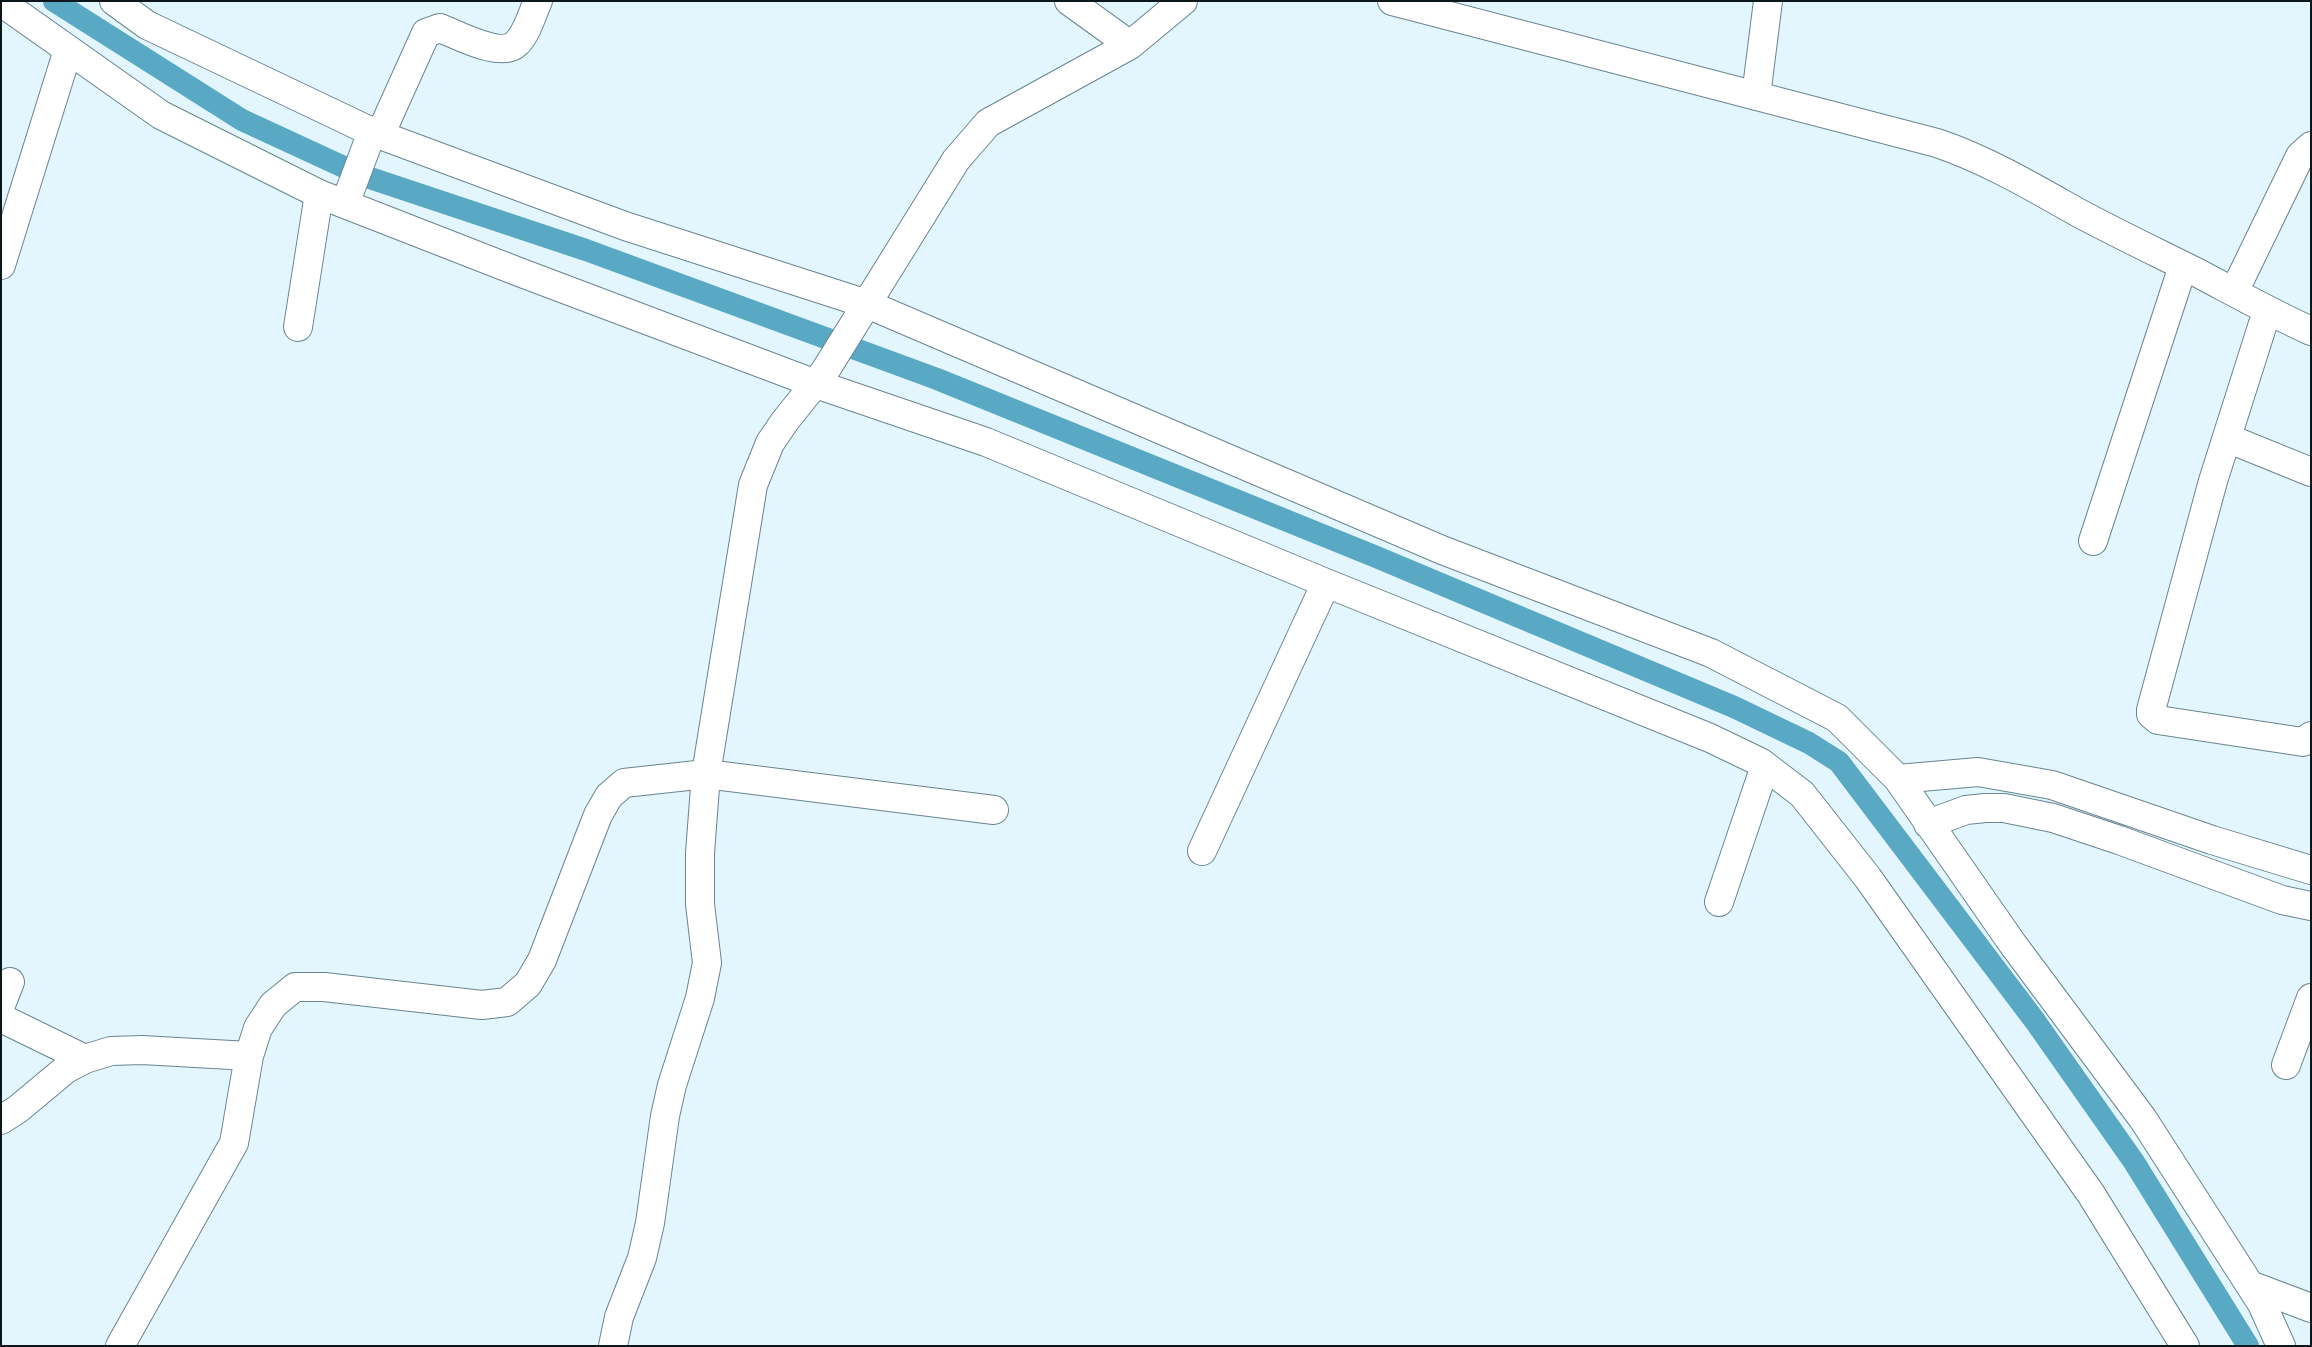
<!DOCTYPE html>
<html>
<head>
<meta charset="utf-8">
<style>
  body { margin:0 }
  #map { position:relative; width:2312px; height:1347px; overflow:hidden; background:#e3f6fd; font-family:"Golos Text",sans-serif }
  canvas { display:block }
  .frame { position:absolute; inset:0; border:2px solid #0c171b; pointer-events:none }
</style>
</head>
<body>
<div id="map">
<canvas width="2312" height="1347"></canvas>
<div class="frame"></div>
</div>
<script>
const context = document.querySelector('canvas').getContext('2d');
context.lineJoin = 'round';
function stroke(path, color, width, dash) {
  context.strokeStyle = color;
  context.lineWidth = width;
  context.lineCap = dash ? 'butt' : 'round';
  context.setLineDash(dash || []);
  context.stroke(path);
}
const canal = new Path2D(`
  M54 1 242 120 361 175 586 250 937 379 1374 556 1734 707 1809 743 1839 762 2035 1021 2134 1162 2248 1346`);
const minor = new Path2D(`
  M114 1 147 25 372 132 625 226 867 304 1442 550 1711 653 1837 718 1898 779 2012 943 2143 1119 2262 1304 2281 1346
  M1069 1 1130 45
  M1392 1 1937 143C1987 160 2031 186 2077 212 2116 233 2156 252 2196 272 2234 292 2271 313 2311 331
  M1 2 161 115 319 194 519 272 816 384 986 442 1326 583 1710 738 1760 762 1802 794 1868 878 2091 1194 2185 1346
  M1756 96 1768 1
  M380 135 426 33 440 28C458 35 502 59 517 43 527 33 532 14 538 1
  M345 204 372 132
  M1 265 68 50
  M2234 292 2300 156 2311 146
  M2267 311 2213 481 2151 710V714L2158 720 2303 742 2311 736
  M298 327 319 194
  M2227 438 2311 472
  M2093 541 2183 266
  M1898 779 1978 772 2052 785 2212 840 2311 870
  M1928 824 1966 810 1985 808H2004L2053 818 2119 840 2282 900 2311 906
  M1202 851 1326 583
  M1719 902 1765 766
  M1 1005 10 982
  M1 1018 85 1059
  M2286 1065 2311 998
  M1 1120 18 1109 66 1069 85 1059 111 1051 142 1050 249 1056
  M2250 1285 2311 1308
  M120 1346 234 1143 249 1056 258 1028 273 1005 295 987H324L482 1005 507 1002 528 984 542 960 598 815 609 796 624 783 706 774 994 810
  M613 1346 619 1317 642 1258 650 1223 665 1116 672 1085 700 998 707 963 700 904V853L706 774 753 485 770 443 785 421 825 371 956 160 988 123 1130 45 1183 1`);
stroke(canal, '#59a8c4', 22);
stroke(minor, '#688590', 30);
stroke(minor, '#fff', 28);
</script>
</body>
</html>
